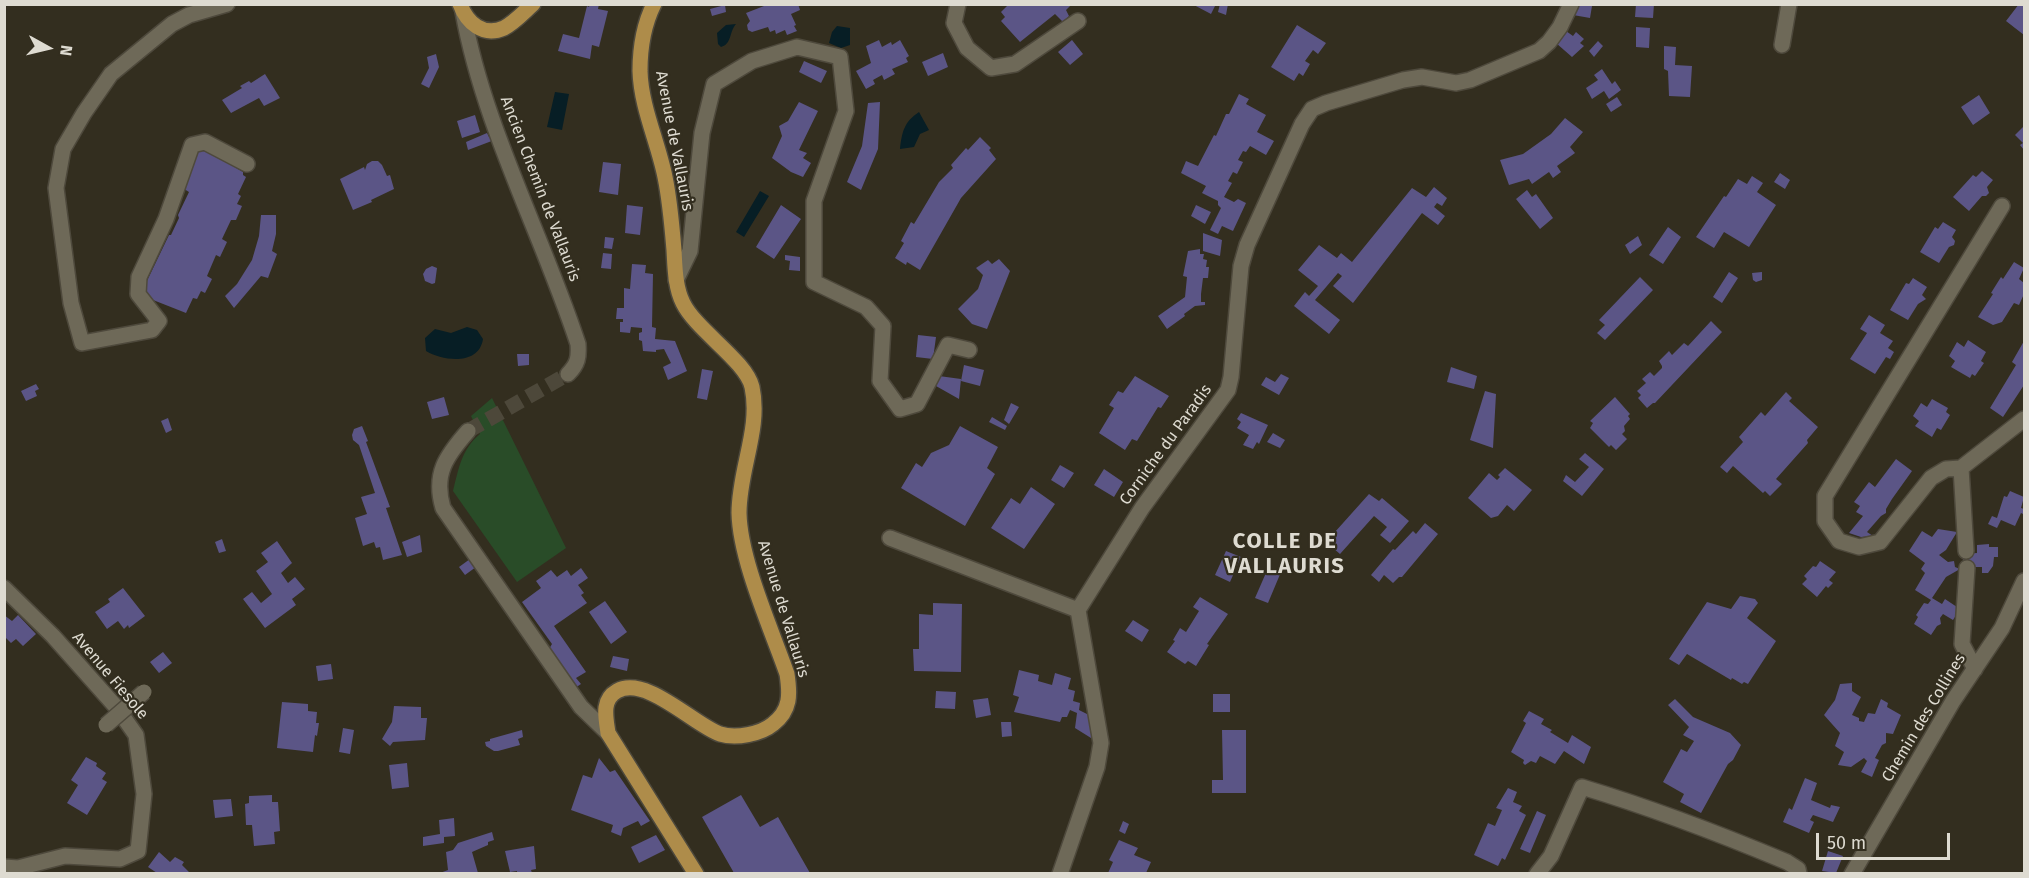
<!DOCTYPE html>
<html>
<head>
<meta charset="utf-8">
<style>
  body { margin:0 }
  #map { position:relative; width:2029px; height:878px; overflow:hidden; background:#332e1f; font-family:"Fira Sans",sans-serif }
  canvas { display:block }
  .frame { position:absolute; inset:0; border:6px solid #dedbd1; pointer-events:none }
  .north { position:absolute; left:18px; top:18px; width:60px; height:60px; -webkit-text-stroke:4px #332e1f; paint-order:stroke; rotate:98deg; font-size:16px; font-weight:700; line-height:24px; text-align:center; color:#dedbd1 }
  .north::after { content:''; display:block; margin:auto; width:21px; height:27px; background:#dedbd1; clip-path:polygon(50% 0,100% 100%,50% 72%,0 100%) }
  .scale { position:absolute; left:1816px; top:833px; width:134px; height:27px; box-sizing:border-box; border:3px solid #dedbd1; border-top:0; padding-left:8px; font-size:18px; line-height:21px; white-space:nowrap; color:#dedbd1; -webkit-text-stroke:4px #332e1f; paint-order:stroke }
</style>
</head>
<body>
<div id="map">
<canvas width="2029" height="878"></canvas>
<div class="frame"></div>
<div class="north">N</div>
<div class="scale">50 m</div>
</div>
<script>
const context = document.querySelector('canvas').getContext('2d');
context.lineJoin = 'round';
function fill(path, color) {
  context.fillStyle = color;
  context.fill(path, 'evenodd');
}
function stroke(path, color, width, dash) {
  context.strokeStyle = color;
  context.lineWidth = width;
  context.lineCap = dash ? 'butt' : 'round';
  context.setLineDash(dash || []);
  context.stroke(path);
}
function write(font, color, halo, rows, align = 'center') {
  context.font = font + ' "Fira Sans",sans-serif';
  context.lineWidth = 4.5;
  context.setLineDash([]);
  context.textBaseline = 'middle';
  context.strokeStyle = halo;
  context.fillStyle = color;
  for (const [text, x, y, turn = 0] of rows) {
    context.save();
    context.translate(x, y);
    context.rotate((+turn || 0) * Math.PI / 180);
    context.textAlign = isNaN(turn) ? turn : align;
    if (halo) context.strokeText(text, 0, 0);
    context.fillText(text, 0, 0);
    context.restore();
  }
}
const green = new Path2D(`
  M492 398 566 548 517 582 453 491C459 468 461 450 480 434L471 416Z`);
const water = new Path2D(`
  M736 24C729 32 732 44 721 47L718 44 717 33 726 25Z
  M837 26 850 28V45L841 48 829 43 832 32Z
  M555 92 569 94 562 130 547 127Z
  M919 112 929 130 920 134 914 147 900 149C902 132 904 122 919 112Z
  M760 191 769 196 744 237 736 232Z
  M467 327 477 330 483 339C479 366 443 361 426 351L425 338 435 329 451 333Z`);
const building = new Path2D(`
  M590 4H599L598 9 608 11 599 47 592 45 590 59 558 51 563 34 579 38 587 6 589 7Z
  M763 4H798L800 10 791 14 796 25 794 26 797 31 787 35 785 30 776 34 775 30 770 32 768 27 752 32 748 30 747 25 750 21 746 13 764 6Z
  M1009 4H1072L1066 10 1069 16 1063 22 1055 14 1020 42 1001 21 1005 17 1001 12Z
  M1192 4H1212L1215 6 1211 14Z
  M1220 4H1228L1226 15 1218 12Z
  M1636 4H1654L1653 18 1635 17Z
  M2019 4H2024V35L2006 21Z
  M725 5 726 12 712 16 710 9Z
  M1576 5 1592 6 1590 18 1573 15Z
  M1297 25 1326 43 1318 54 1313 50 1305 61 1310 64 1303 76 1299 73 1294 81 1271 67Z
  M1636 27 1650 28 1649 48 1636 47Z
  M1566 31 1573 36 1576 32 1584 39 1580 43 1584 46 1572 57 1556 43Z
  M879 40 882 47 891 42 892 45 900 40 909 56 906 58 908 62 892 69 895 74 884 80 882 75 873 80 875 84 866 89 856 71 871 63 866 46Z
  M1072 40 1083 54 1070 65 1058 52Z
  M1598 41 1603 46 1594 57 1589 51Z
  M1664 46 1676 47 1675 65 1692 66 1690 97 1669 96 1668 71 1664 69Z
  M943 53 948 67 928 76 922 62Z
  M436 54 439 67 429 88 421 84 429 68 427 57Z
  M804 61 827 71 821 83 799 72Z
  M1602 69 1612 84 1615 81 1621 90 1609 99 1604 91 1592 99 1586 88 1598 80 1594 75Z
  M265 74 280 98 264 106 259 98 231 113 222 100 242 88 240 86 249 81 251 83Z
  M1239 94 1249 99 1246 104 1266 115 1257 132 1274 141 1266 155 1250 146 1246 152 1243 151 1238 160 1243 162 1237 174 1233 172 1228 181 1232 183 1224 197 1234 202 1238 199 1246 203 1233 231 1222 226 1218 234 1210 230 1221 208 1218 205V201L1202 193 1206 186 1181 173 1186 161 1198 166 1214 135 1216 136 1226 114H1229Z
  M1979 95 1990 113 1973 125 1961 107Z
  M1617 97 1622 105 1611 112 1606 104Z
  M799 102 818 111 799 150 807 153 803 158 811 163 803 177 791 172 772 158 782 136 779 126 788 121Z
  M880 102 878 149 861 190 847 182 862 146 868 103Z
  M475 115 480 132 462 138 457 121Z
  M1565 118 1583 132 1570 147 1575 153 1557 166 1561 172 1553 178 1549 172 1532 184 1529 179 1509 185 1500 160 1523 154 1551 134Z
  M2023 127 2024 128V150L2020 145 2023 143 2015 135Z
  M487 133 489 137 495 133 497 139 468 150 466 142Z
  M980 137 991 148 989 150 996 159 961 198 920 270 907 262 906 265 895 258 904 243 901 241 911 222 914 224 939 182 953 168 951 165 966 148 968 150Z
  M205 149 243 172V175L246 177 238 194 241 196 237 204 242 206 236 220H231L222 239 227 242 220 257 216 255 207 276 212 279 205 293 201 291 197 299 193 298 186 313 148 298 145 295 144 287 169 235H171L179 218 178 215 189 192 181 187 197 150Z
  M372 161H378L382 165 387 176 390 175 394 189 371 200 372 202 353 210 340 179 364 167 365 170 367 164Z
  M603 162 621 164 618 195 599 192Z
  M1982 171 1993 180 1987 187 1989 193 1986 196H1982L1969 211 1953 197 1973 175 1976 177Z
  M1780 173 1790 180 1785 189 1774 182Z
  M1752 176 1763 183 1757 192 1776 205 1749 247 1724 232 1714 248 1696 237 1724 196 1726 197 1738 179 1747 184Z
  M1434 187 1447 198 1442 206 1437 203 1434 207 1445 216 1438 225 1422 213 1353 303 1333 286 1342 276 1338 273 1315 300 1340 320 1329 334 1294 306 1305 292 1309 296 1318 286 1298 270 1319 245 1337 258 1341 253 1352 262 1412 188 1426 197Z
  M1527 190 1532 197 1536 194 1553 218 1540 229 1516 199Z
  M627 205 643 207 640 235 625 233Z
  M781 205 801 219 774 259 756 247Z
  M1196 205 1211 212 1205 224 1191 216Z
  M261 215H276V234L272 251 277 254 268 278 261 276 234 308 225 296 237 284 252 260 259 236Z
  M1943 222 1956 230 1952 237 1955 241 1954 245 1949 247 1939 263 1920 252 1935 227 1938 229Z
  M1668 227 1681 237 1663 264 1649 255Z
  M1203 233 1222 240 1220 256 1203 251Z
  M1638 236 1642 245 1630 254 1625 245Z
  M605 237 614 238 612 249 604 248Z
  M1200 249V254H1204L1203 259 1207 260 1206 267H1209L1208 278H1203L1201 294V302H1205V305L1195 306 1184 314 1185 316 1167 329 1158 316 1185 297 1187 277 1183 276 1188 251Z
  M603 253 612 254 611 269 601 268Z
  M785 255 800 257V271L789 270 790 261 785 260Z
  M999 259 1010 271 987 329 972 324 958 309 978 289 983 275 976 268 988 260 992 264Z
  M2014 262 2024 268 2019 279 2024 283V294L2019 305 2014 303 2002 322 1993 325 1978 317 1993 294 1991 293 2001 277 2003 279Z
  M632 264 646 265 645 273 653 274 652 327 656 328 655 339 675 341 687 371 668 380 663 367 671 363 664 349 656 350V352L643 351 642 341 639 340V333L642 332V328L631 327 630 333 620 332V322H623V319H616L617 308H624V288L630 289Z
  M432 266 437 268 435 283 432 284 425 281 423 274 426 269Z
  M1729 272 1738 278 1722 303 1713 297Z
  M1762 272V280L1756 282 1753 280 1752 273Z
  M1640 277 1653 290 1605 340 1597 333 1605 325 1599 320Z
  M1913 278 1927 287 1922 295 1926 299 1918 304 1908 320 1890 310 1906 283 1909 284Z
  M1869 315 1885 325 1880 333 1893 341 1888 348 1894 352 1890 359 1886 357 1875 374 1850 359 1867 333 1860 329Z
  M1711 321 1722 332 1655 403H1653L1647 408 1638 398 1641 395 1637 391 1646 383 1642 379 1650 372 1654 376 1662 368V366L1659 361 1669 351 1672 355 1684 343 1688 346Z
  M918 335 936 337 933 359 916 357Z
  M1968 340 1986 352 1981 361 1984 363 1975 376 1972 374 1970 378 1951 367 1955 361 1949 356 1957 342 1964 347Z
  M2024 341V385L2003 417 1990 408 2016 365 2012 362Z
  M517 354H529V365L518 366Z
  M964 365 984 370 980 386 961 381Z
  M1451 367 1477 376 1474 389 1447 382Z
  M702 369 713 371 707 400 697 398Z
  M1281 374 1289 378 1279 395 1261 385 1266 377 1275 382Z
  M939 376 961 379 959 399 936 386Z
  M1135 376 1169 396 1161 408 1158 407 1137 441 1132 439 1125 450 1099 433 1114 408 1109 405 1118 391 1123 393Z
  M36 384 39 389 35 391 37 396 26 401 21 391Z
  M1485 391 1496 394 1493 448 1470 440Z
  M1786 392 1792 398 1789 401 1818 427 1807 440 1808 443 1776 479 1782 484 1770 496 1765 491 1763 493 1733 466 1727 473 1720 467 1743 442 1739 437 1761 412 1765 416Z
  M444 397 449 415 432 419 427 402Z
  M1615 397 1630 414 1628 416 1630 419 1624 426 1625 431 1622 434 1627 439 1616 450 1611 445 1609 447 1590 428 1593 423 1590 421Z
  M1932 399 1948 408 1946 412 1950 415 1941 430 1937 428 1932 437 1915 426 1919 421 1913 416 1921 403 1927 407Z
  M1011 403 1019 407 1009 424 1004 420Z
  M1241 413 1268 425 1259 444 1257 442 1253 449 1243 445 1249 435 1237 428 1241 422 1237 419Z
  M992 417 1007 426 1005 430 989 422Z
  M168 418 172 430 166 433 161 421Z
  M362 426 368 441 366 442 390 507 386 508 402 555 383 560 380 547 376 548 374 542 363 546 355 518 367 514 361 497 375 493 359 445 353 440 352 435 354 429Z
  M960 426 998 447 987 468 995 474 965 526 901 488 916 463 922 467 931 453 949 445Z
  M1273 433 1285 440 1280 448 1267 442Z
  M1585 453 1604 469 1582 496 1563 481 1566 475 1575 482 1589 467 1579 459Z
  M1896 459 1912 471 1892 499 1886 509V513L1881 516 1867 532 1873 536 1861 537 1849 533 1863 516 1856 512 1860 506 1854 502 1869 482 1875 487Z
  M1060 465 1074 473 1064 488 1051 480Z
  M1505 468 1532 490 1514 511 1507 505 1498 516 1491 518 1468 498 1489 473 1497 480 1500 477 1498 475Z
  M1104 469 1123 482 1114 497 1094 485Z
  M1031 487 1055 504 1024 549 991 528 1011 498 1020 504Z
  M2010 491 2024 497 2021 508 2024 509 2023 514 2021 513 2015 526 2001 520 1997 528 1988 524 1992 516 1997 518 2004 496 2007 497Z
  M1369 494 1379 501 1382 498 1409 521 1390 543 1380 535 1387 527 1374 516 1340 554 1326 542Z
  M1425 523 1438 534 1402 577H1399L1393 583 1384 575 1379 582 1371 575 1393 549 1395 550 1413 531 1416 534Z
  M1938 529 1957 532 1946 550 1939 555 1948 562 1954 561 1955 567 1960 569 1946 577 1932 598 1942 604 1945 599 1960 609 1953 620 1943 614 1940 618 1941 624 1937 626 1931 635 1914 624 1918 617 1916 615 1924 603 1928 604 1931 600 1915 590 1925 573 1921 569 1925 563 1909 551 1922 531 1932 537Z
  M420 535 422 552 407 557 402 542Z
  M222 539 226 551 219 553 215 542Z
  M277 541 292 563 281 573 288 583 295 577 305 589 292 599 296 605 265 628 243 599 252 592 261 603 272 594 256 571 268 562 261 553Z
  M1989 544V547H1998V557H1994L1993 566 1988 573H1982V567H1963V554L1977 553V545Z
  M1226 551 1241 557 1230 582 1215 575Z
  M470 559 476 567 465 575 459 567Z
  M1820 561 1836 572 1829 580 1833 583 1828 588 1826 586 1817 597 1802 584 1807 579 1804 576 1813 566 1816 567Z
  M1269 566 1281 572 1268 603 1255 598Z
  M581 568 588 578 578 585 584 593 581 595 587 603 554 626 586 672 576 678 581 684 575 688 549 649 552 644 522 602 541 588 536 581 551 570 557 577 567 570 571 576Z
  M123 588 145 616 129 628 128 625 124 629 118 621 107 629 95 612 110 602 108 599Z
  M1740 596 1755 599 1758 603 1747 618 1776 641 1748 684 1744 682 1742 684 1732 678 1731 680 1687 654 1679 665 1669 659 1707 602 1731 609Z
  M1200 597 1228 614 1207 644 1209 645 1196 666 1188 661 1185 664 1167 652 1175 641 1173 640 1180 628 1186 632 1199 611 1193 607Z
  M605 601 627 632 611 644 589 612Z
  M933 603 962 604 961 672 914 671 913 649H919V614L933 615Z
  M4 615 12 621 18 615 36 634 23 646 16 639 11 643 4 636Z
  M1133 620 1149 630 1142 642 1125 631Z
  M163 652 172 663 159 673 150 662Z
  M613 656 629 659 627 671 610 667Z
  M331 664 333 679 318 681 316 666Z
  M1019 670 1039 675 1038 681 1052 685 1055 673 1071 678 1068 689 1075 691 1073 701 1080 703 1079 710 1091 716 1093 729 1091 738 1075 728 1077 713 1070 710 1067 717H1062L1060 722 1014 712 1019 697 1013 695Z
  M1852 683V691L1861 697 1852 715 1859 718V721L1864 722 1868 713 1875 714 1881 699 1888 703 1887 707 1901 715 1893 734 1886 733V743L1882 745 1875 758 1879 760 1872 777 1861 772 1867 761 1864 758 1851 767 1838 765 1844 752 1835 746 1840 733 1824 715 1835 700 1840 684Z
  M936 691 956 692 955 709 935 708Z
  M1213 694H1230V712H1213Z
  M988 698 991 715 976 718 973 700Z
  M1675 699 1693 717 1730 733 1741 745 1733 760 1728 764 1701 813 1680 802 1684 794 1663 782 1681 749 1687 752 1694 741 1683 735 1689 727 1668 705Z
  M282 702 308 704V711L317 712 316 723H319L317 736 315 735 313 752 277 748Z
  M394 706 421 707V718H427L425 740 393 742 390 746 382 739 392 722Z
  M1529 711 1544 719 1541 724 1552 730 1550 732 1568 743 1572 735 1591 747 1584 764 1564 751 1555 764 1540 756 1536 763 1531 761 1525 765 1523 763 1524 760 1511 752 1526 723 1523 721Z
  M1001 722H1011L1012 736 1002 737Z
  M343 728 354 730 350 754 339 752Z
  M522 730 523 737 518 739 520 745 498 751H494L486 746 485 742 490 741V739Z
  M1222 730H1246V793H1212V780H1223Z
  M86 757 97 763 96 766 106 773 102 779 107 782 87 815 67 803 78 785 71 780Z
  M599 758 610 772 615 770 650 821 641 826 638 821 623 828 621 836 611 832 613 825 571 810 583 775 592 778Z
  M407 763 409 787 392 789 389 765Z
  M1805 778 1817 783 1811 800 1830 808 1831 805 1840 807 1833 822 1813 815 1810 820 1814 822 1809 833 1783 822 1789 808 1792 810Z
  M1508 788 1517 792 1513 802 1522 806 1519 811 1526 815 1505 860 1502 858 1498 866 1474 855 1488 823 1495 826 1502 810 1496 808Z
  M272 795V802H278L280 831 274 832 275 844 254 846 252 825H246L245 804 249 803V796Z
  M741 795 760 827 778 817 810 873H734L702 817Z
  M231 799 233 816 215 818 213 800Z
  M1537 811 1546 815 1530 853 1520 849Z
  M454 818 455 836 444 837V843L423 846V837L440 834 439 820Z
  M1123 821 1129 824 1125 834 1119 831Z
  M492 832 494 840 488 842V845L472 852 478 873H440L448 870 446 852 453 850 458 843Z
  M656 835 665 850 639 863 631 847Z
  M1119 840 1138 848 1134 855 1151 862 1146 873H1108L1113 862 1109 860Z
  M534 846 536 869 531 870 532 873H517V871L510 872 505 851Z
  M1828 851 1843 856 1836 873 1822 871Z
  M159 852 170 862 175 857 184 862 182 865 189 872 157 873 148 867Z`);
const minorTunnel = new Path2D(`
  M468 431 568 374`);
const minor = new Path2D(`
  M227 4 189 15 172 24 111 74 84 113 63 149 56 188 71 303 82 343 152 330 159 321 138 294 139 277 166 219 192 145 205 142 247 164
  M958 4 954 23 967 48 991 68 1015 64 1078 21
  M463 12C483 125 542 234 578 344 579 357 578 364 568 374
  M1782 45 1789 4
  M676 280 690 251 702 133 714 84 752 61 797 47 840 57 846 111 814 201V282L866 307 883 326 880 381 900 409 917 404 948 345 969 350
  M468 431C446 456 433 474 443 508L581 707 608 733
  M1961 468 2024 419
  M890 538 1078 610
  M1966 551 1961 468 1946 469 1931 478 1880 542 1859 547 1839 541 1825 521V496L2002 206
  M1967 568 1962 644 1975 669
  M4 588 53 636 117 708 136 735 144 794 138 851 120 859 65 856 18 868 4 867
  M1060 874 1097 767 1101 743 1078 610 1142 508 1228 390 1231 377 1241 266 1247 245 1302 124 1312 109 1326 103 1403 80 1422 77 1456 83 1470 80 1539 51 1549 42 1560 27 1571 4
  M1537 874 1551 856 1582 787C1652 808 1720 834 1787 862L1798 869 1799 874
  M1852 874 1953 701 2002 628 2024 581`);
const major = new Path2D(`
  M460 4C467 23 483 37 504 28 514 23 524 12 533 4
  M654 4C644 24 640 49 640 71 641 107 658 142 665 177 670 201 672 226 674 250 675 267 675 287 683 303 696 330 746 361 752 387 761 429 739 469 739 513 740 560 771 628 787 674 790 694 791 710 773 724 761 734 736 739 720 734 693 724 646 675 617 691 601 700 606 718 608 733L696 874`);
const minorBridge = new Path2D(`
  M106 725 144 692`);
const streetNames = [
  ["Avenue de Vallauris",674,141,79],
  ["Ancien Chemin de Vallauris",540,189,69],
  ["Corniche du Paradis",1166,445,-54],
  ["Avenue de Vallauris",783,609,73],
  ["Avenue Fiesole",110,676,50],
  ["Chemin des Collines",1924,718,-59]
];
const districtNames = [
  ["COLLE DE",1285,542],
  ["VALLAURIS",1285,567]
];
fill(green, '#294c28');
fill(water, '#071e25');
fill(building, '#5b5586');
stroke(minorTunnel, '#4d483a', 15, [15, 8]);
stroke(minor, '#4e493c', 18);
stroke(major, '#4e493c', 18);
stroke(minor, '#6e6958', 15);
stroke(major, '#ae8c4a', 15);
stroke(minorBridge, '#4e493c', 18, []);
stroke(minorBridge, '#6e6958', 15);
write('16px', '#dedbd1', '#332e1f', streetNames);
context.letterSpacing = '1.5px';
write('bold 22px', '#dedbd1', '#332e1f', districtNames);
context.letterSpacing = '0px';
</script>
</body>
</html>
